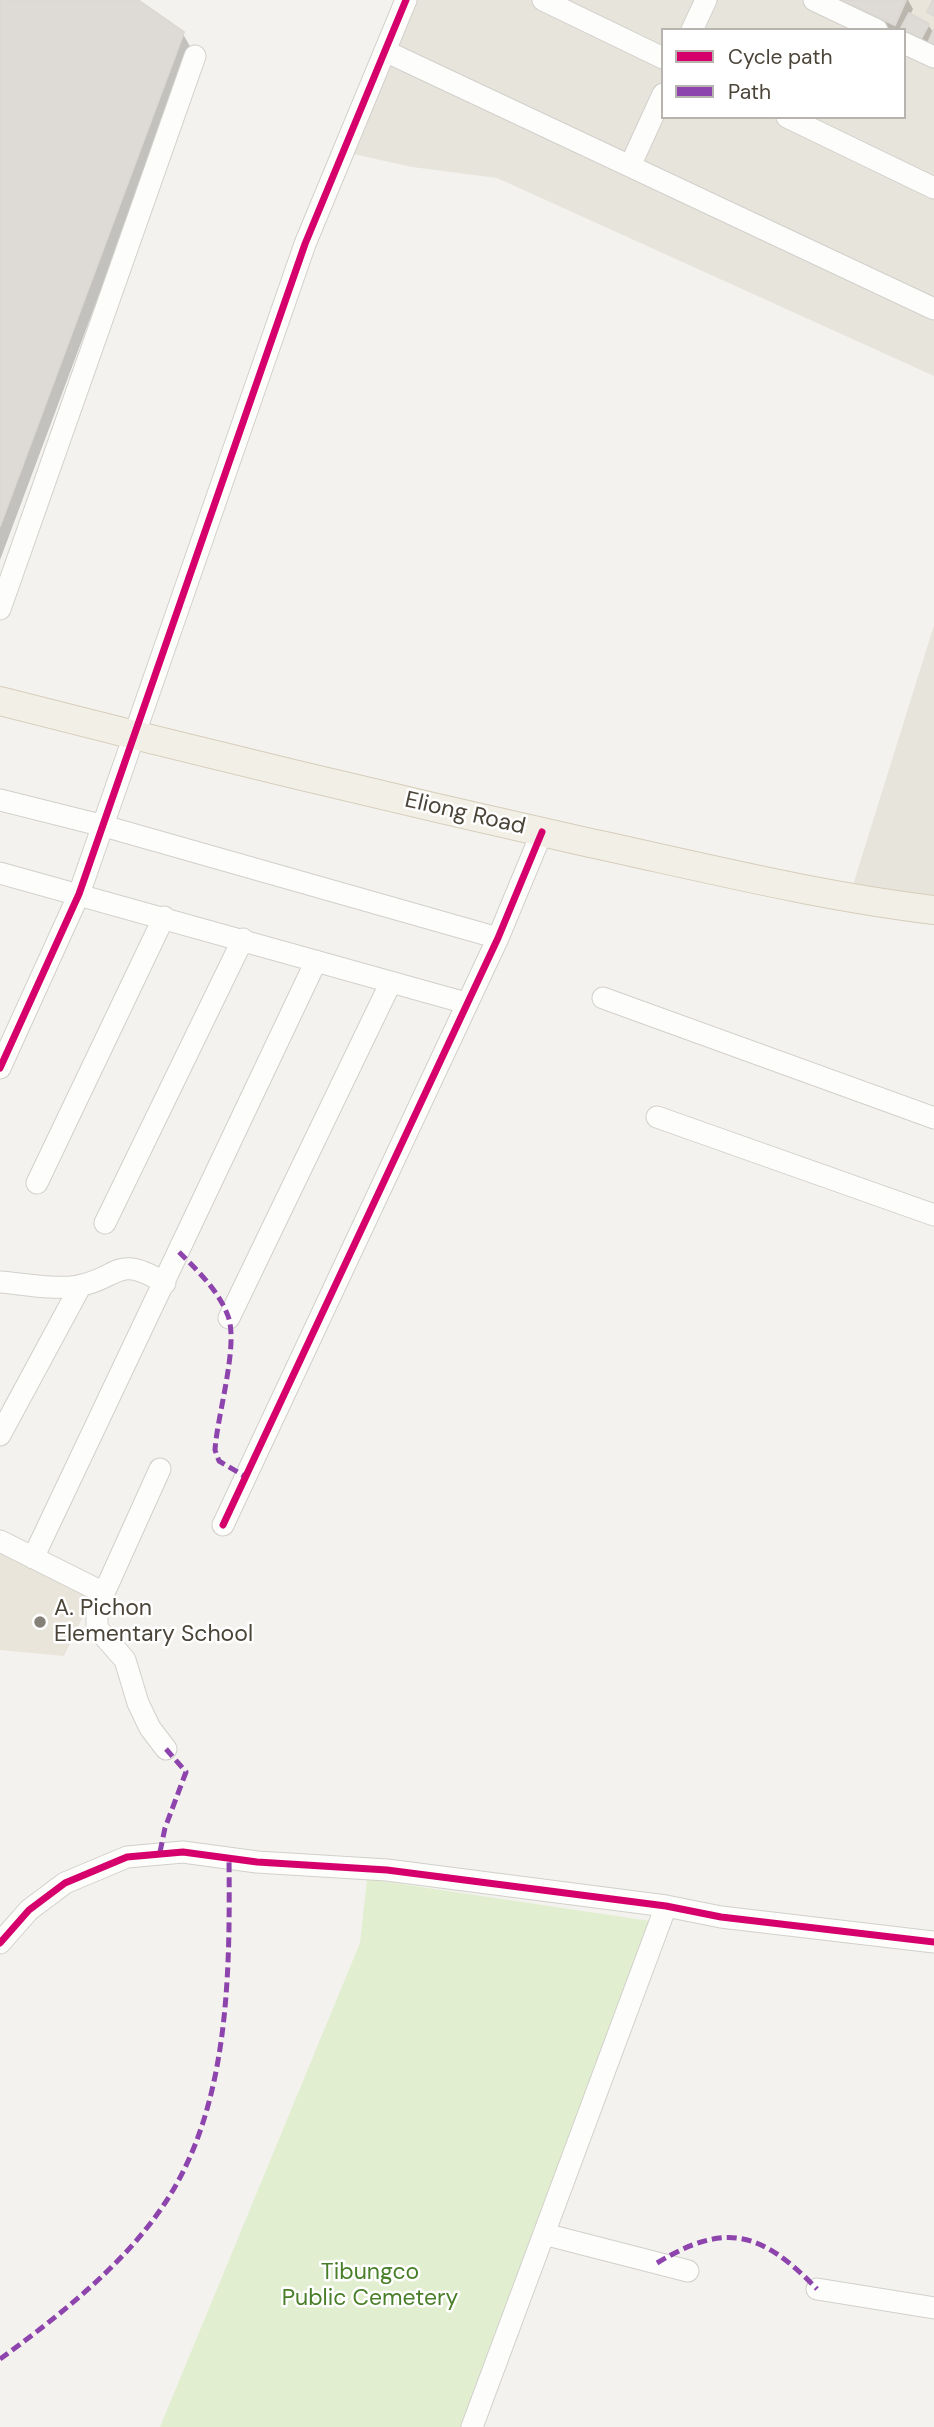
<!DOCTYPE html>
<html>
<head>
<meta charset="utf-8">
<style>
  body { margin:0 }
  #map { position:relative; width:934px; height:2427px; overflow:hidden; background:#f4f2ee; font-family:"DM Sans",sans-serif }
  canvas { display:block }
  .legend { position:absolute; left:661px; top:28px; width:245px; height:91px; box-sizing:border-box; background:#fff; border:2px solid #b7b4b0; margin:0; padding:9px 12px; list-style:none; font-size:21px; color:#4b4439 }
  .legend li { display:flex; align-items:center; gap:14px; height:35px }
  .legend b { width:35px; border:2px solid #b7b4b0 }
</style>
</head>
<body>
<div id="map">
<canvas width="934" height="2427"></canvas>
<ul class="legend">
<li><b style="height:9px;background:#d6006c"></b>Cycle path</li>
<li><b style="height:9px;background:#8e44ad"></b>Path</li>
</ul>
</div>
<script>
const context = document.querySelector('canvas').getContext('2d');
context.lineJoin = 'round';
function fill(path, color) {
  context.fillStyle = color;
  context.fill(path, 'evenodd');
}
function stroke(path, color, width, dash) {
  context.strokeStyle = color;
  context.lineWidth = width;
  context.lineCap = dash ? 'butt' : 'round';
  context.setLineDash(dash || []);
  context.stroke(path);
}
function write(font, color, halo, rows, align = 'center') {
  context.font = font + ' "DM Sans",sans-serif';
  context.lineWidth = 5;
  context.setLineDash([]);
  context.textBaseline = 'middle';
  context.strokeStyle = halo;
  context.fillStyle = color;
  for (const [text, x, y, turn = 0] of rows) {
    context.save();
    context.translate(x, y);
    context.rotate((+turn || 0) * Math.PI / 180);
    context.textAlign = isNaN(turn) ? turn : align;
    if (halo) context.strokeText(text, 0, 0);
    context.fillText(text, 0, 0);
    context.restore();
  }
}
const residential = new Path2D(`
  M416 0H934V376L497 178 412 167 353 154ZM663 30H904V117H663Z
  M934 625V896L852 888Z`);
const education = new Path2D(`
  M830 0H934V49L904 35V30H893Z
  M0 1548 94 1594 64 1656 0 1650Z`);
const green = new Path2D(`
  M367 1879 657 1922 466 2427H160L360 1943Z`);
const shadow = new Path2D(`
  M0 0H135L183 34 191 48 0 560Z
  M841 0H908L913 9 910 15 928 25 934 33 927 48 909 39 904 30H891L847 10Z`);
const building = new Path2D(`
  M0 0H138L184 32 0 526Z
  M840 0H906L895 25Z
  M933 0H934V16L927 12Z
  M909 13 929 24 921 39 901 28Z
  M934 29V46L928 43Z`);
const minor = new Path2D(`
  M543 0 663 58
  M814 0 877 30
  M692 30 706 0
  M904 43 934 57
  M385 51 934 309
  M787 117 934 188
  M630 166 663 94
  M0 609 195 56
  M0 800 104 826 498 938
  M0 873 466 1003
  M603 998 934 1118
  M0 1068 79 894 305 244 406 0
  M657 1117 934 1215
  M37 1183 164 917
  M105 1223 243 939
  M0 1282C25 1284 53 1290 78 1286 121 1278 115 1253 165 1283
  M229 1318 391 982
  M0 1435 81 1285
  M223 1525 498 938 542 832
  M0 1541 104 1593 160 1469
  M33 1558 316 961
  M104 1593 97 1611V1628L125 1660 138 1703 150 1728 166 1749
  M0 1943 29 1910 65 1883 127 1857 183 1852 257 1862 387 1870 666 1906 721 1917 934 1942
  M544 2234 688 2271
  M817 2289 934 2308
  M472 2427 666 1906`);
const major = new Path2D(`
  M0 701C195 751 390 798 586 842 702 867 817 896 934 910`);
const quiet = new Path2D(`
  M179 1252C197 1270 219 1291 228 1316 239 1345 217 1416 215 1450L219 1461 246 1477
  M160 1852 165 1828 186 1772 166 1749
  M657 2263C726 2221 762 2232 817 2289
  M0 2359C59 2316 124 2265 165 2203 230 2105 230 1972 229 1858`);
const cycleway = new Path2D(`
  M0 1068 79 894 305 244 406 0
  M223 1525 498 938 542 832
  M0 1943 29 1910 65 1883 127 1857 183 1852 257 1862 387 1870 666 1906 721 1917 934 1942`);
const markers = [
  [40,1622,7,"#868178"]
];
const streetNames = [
  ["Eliong Road",465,814,13]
];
const poiNames = [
  ["A. Pichon",54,1609],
  ["Elementary School",54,1635]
];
const parkNames = [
  ["Tibungco",370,2273],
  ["Public Cemetery",370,2299]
];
fill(residential, '#e7e4dc');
fill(education, '#eae5da');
fill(green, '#e1eecf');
fill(shadow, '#0003');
fill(building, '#dedbd6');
stroke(building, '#dcd9d4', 2);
stroke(minor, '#d2d0cb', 23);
stroke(major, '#d6cebb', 30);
stroke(minor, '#fdfdfc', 21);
stroke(major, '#f2efe6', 28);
stroke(quiet, '#8e44ad', 5, [10, 5]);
stroke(cycleway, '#d6006c', 7);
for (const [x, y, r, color] of markers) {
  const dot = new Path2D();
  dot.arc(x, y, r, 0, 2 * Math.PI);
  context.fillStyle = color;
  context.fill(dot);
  stroke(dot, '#fff', 2.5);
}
write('23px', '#4b4439', '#fff', streetNames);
write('23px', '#4b4439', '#fff', poiNames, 'left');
write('23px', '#4a7f2a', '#fff', parkNames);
</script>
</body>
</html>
